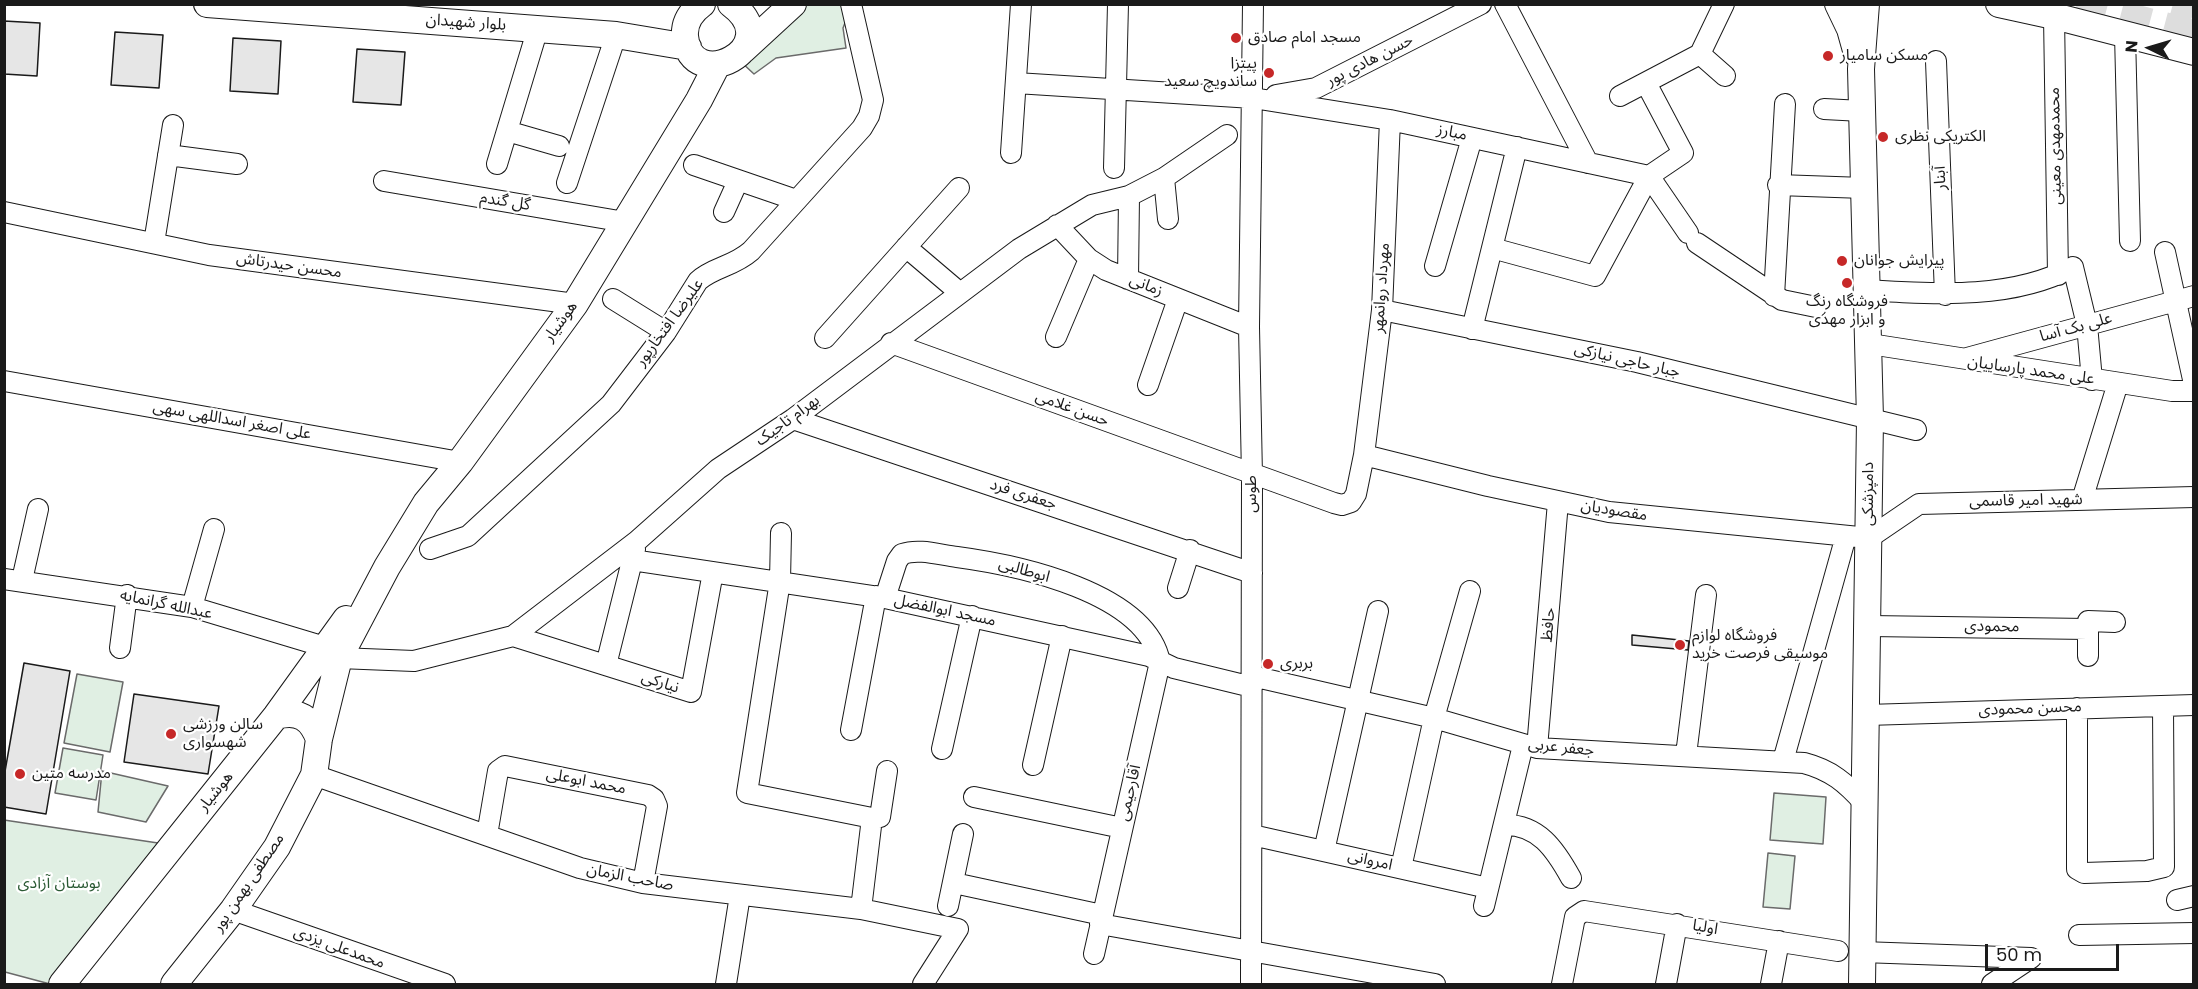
<!DOCTYPE html>
<html>
<head>
<meta charset="utf-8">
<style>
  body { margin:0 }
  #map { position:relative; width:2198px; height:989px; overflow:hidden; background:#fff; font-family:Poppins,sans-serif }
  canvas { display:block }
  .frame { position:absolute; inset:0; border:6px solid #1a1a1a; pointer-events:none }
  .north { position:absolute; left:2120px; top:18px; width:60px; height:60px; -webkit-text-stroke:4px #fff; paint-order:stroke; rotate:275deg; font-size:16px; font-weight:700; line-height:24px; text-align:center; color:#1a1a1a }
  .north::after { content:''; display:block; margin:auto; width:21px; height:27px; background:#1a1a1a; clip-path:polygon(50% 0,100% 100%,50% 72%,0 100%) }
  .scale { position:absolute; left:1985px; top:944px; width:134px; height:27px; box-sizing:border-box; border:3px solid #1a1a1a; border-top:0; padding-left:8px; font-size:18px; line-height:21px; white-space:nowrap; color:#1a1a1a; -webkit-text-stroke:4px #fff; paint-order:stroke }
</style>
</head>
<body>
<div id="map">
<canvas width="2198" height="989"></canvas>
<div class="frame"></div>
<div class="north">N</div>
<div class="scale">50 m</div>
</div>
<script>
const context = document.querySelector('canvas').getContext('2d');
context.lineJoin = 'round';
function fill(path, color) {
  context.fillStyle = color;
  context.fill(path, 'evenodd');
}
function stroke(path, color, width, dash) {
  context.strokeStyle = color;
  context.lineWidth = width;
  context.lineCap = dash ? 'butt' : 'round';
  context.setLineDash(dash || []);
  context.stroke(path);
}
function write(font, color, halo, rows, align = 'center') {
  context.font = font + ' Poppins,"Noto Sans Arabic",sans-serif';
  context.lineWidth = 4.5;
  context.setLineDash([]);
  context.textBaseline = 'middle';
  context.strokeStyle = halo;
  context.fillStyle = color;
  for (const [text, x, y, turn = 0] of rows) {
    context.save();
    context.translate(x, y);
    context.rotate((+turn || 0) * Math.PI / 180);
    context.textAlign = isNaN(turn) ? turn : align;
    if (halo) context.strokeText(text, 0, 0);
    context.fillText(text, 0, 0);
    context.restore();
  }
}
const green = new Path2D(`
  M801 5H842L847 18 843 28 846 48 776 58 754 74 740 61Z
  M77 674 123 682 110 752 64 743Z
  M63 748 103 755 96 800 55 793Z
  M102 771 168 786 146 822 98 812Z
  M1774 793 1826 797 1823 844 1770 840Z
  M4 820 158 843 50 984 5 972Z
  M1768 853 1795 856 1790 909 1763 907Z`);
const building = new Path2D(`
  M4 21 40 23 37 76 4 74Z
  M115 32 163 35 159 88 111 85Z
  M233 38 281 41 278 94 230 91Z
  M357 49 405 52 401 105 353 102Z
  M1632 635 1689 641 1688 650 1632 645Z
  M24 663 70 671 46 814 4 807V777Z
  M134 694 219 706 208 774 124 762Z`);
const highwayTunnel = new Path2D(`
  M2077 4 2194 35
  M2173 4 2194 10`);
const minor = new Path2D(`
  M1505 4 1588 163
  M2054 16 2058 275
  M2125 34 2130 241
  M1700 54 1725 76
  M1936 61 1945 295
  M1016 83 1253 98 1390 120 1649 176
  M1276 95 1316 88 1481 4
  M1620 96 1700 54 1724 4
  M1824 109 1862 111
  M507 131 559 146
  M1011 153 1021 4
  M168 155 237 164
  M497 164 538 28
  M694 165 796 200
  M1114 168 1118 4
  M1649 176 1688 233
  M1164 178 1168 219
  M384 181 625 222
  M567 183 616 35
  M1778 185 1864 188
  M4 212 209 255 575 304
  M724 212 738 181
  M1057 225 1089 259 1106 270 1249 327
  M154 243 173 125
  M1697 243 1782 300 1816 307
  M906 247 959 292
  M1492 248 1595 276 1649 176 1683 153 1646 83
  M2165 252 2194 384
  M1435 266 1472 138
  M1128 279 1129 196
  M1867 290C1934 294 2012 300 2073 267L2087 325 2092 380
  M1774 296 1785 104
  M613 299 666 332
  M1382 310 1637 362 1916 430
  M1472 329 1517 147
  M1056 337 1089 259
  M825 338 959 188
  M891 343 1334 503 1342 505 1351 502 1356 494 1364 455 1382 310 1390 120
  M1870 344 2172 391H2194
  M1967 358 2194 296
  M4 381 460 462
  M1148 385 1178 299
  M793 419 1252 573
  M1364 455 1488 486 1609 512 1869 538 1919 504 2194 497
  M2082 500 2118 383
  M781 533 780 581 747 793 872 818 880 817 887 771
  M430 549 468 536 611 404 666 332 698 281C713 267 733 267 751 251L862 128 869 116 873 100 851 4
  M632 560 885 598 1149 656 1174 668 1252 687
  M4 579 192 607 325 647
  M22 580 38 509
  M1178 588 1190 550
  M885 598 897 561 902 554C919 548 940 555 957 557 1017 565 1146 592 1160 662L1094 954
  M192 607 214 529
  M1869 626 2088 629V656
  M2088 629V621L2115 622
  M513 636 691 692 713 572
  M120 648 127 595
  M339 658 414 661 513 636 637 541 718 469 793 419 1019 249 1092 205 1129 196 1164 178 1227 135
  M606 665 635 549
  M1252 676 1434 718 1537 748 1804 763C1831 770 1846 783 1864 803
  M2077 708V869L2084 873 2147 871 2164 867 2163 706
  M1867 715 2194 705
  M851 730 876 596
  M1537 748 1558 502
  M942 749 972 616
  M1686 755 1706 595
  M1783 761 1846 536
  M1033 765 1062 636
  M314 775 580 868 643 883 861 909 958 929 923 984
  M974 797 1122 828
  M1504 825C1538 824 1555 849 1571 878
  M487 835 498 771 505 766 648 795 654 799 657 806 643 883
  M1252 835 1488 888
  M1324 851 1378 611
  M1401 868 1434 718 1470 591
  M954 883 1102 915
  M2177 900 2194 896
  M948 906 963 834
  M1484 906 1523 745
  M861 909 872 818
  M233 910 445 984
  M1100 924 1435 984
  M2079 935 2194 933
  M1862 952 2031 958
  M726 984 740 895
  M1251 984 1252 476 1249 327 1253 4
  M1562 984 1575 917 1584 911 1838 951
  M1666 984 1677 924
  M1771 984 1779 941
  M1992 984 2031 958`);
const major = new Path2D(`
  M207 4 616 35 688 47
  M702 4C691 12 684 22 685 36 690 97 789 47 731 4
  M1838 4 1850 29 1857 54
  M1999 4 2054 16 2194 52
  M743 50 793 4
  M276 716C299 710 311 718 319 739
  M62 984 276 716 346 619
  M174 984 233 910 277 847 314 775 319 739 339 658 387 567 426 503 460 462 575 304 699 100 717 65
  M1862 984 1870 419 1861 69 1866 4`);
const markers = [
  [1236,38,6,"#c62828"],
  [1828,56,6,"#c62828"],
  [1269,73,6,"#c62828"],
  [1883,137,6,"#c62828"],
  [1842,261,6,"#c62828"],
  [1847,283,6,"#c62828"],
  [1680,645,6,"#c62828"],
  [1268,664,6,"#c62828"],
  [171,734,6,"#c62828"],
  [20,774,6,"#c62828"]
];
const streetNames = [
  ["بلوار شهیدان",466,23,4],
  ["حسن هادی پور",1370,61,-27],
  ["مبارز",1452,133,12],
  ["محمدمهدی معینی",2056,146,-91],
  ["آبنار",1941,178,-92],
  ["گل گندم",505,202,9],
  ["محسن حیدرتاش",289,266,8],
  ["زمانی",1146,286,22],
  ["مهرداد روانمهر",1382,288,-86],
  ["هوشیار",561,322,-54],
  ["علیرضا افتخارپور",670,323,-54],
  ["علی بک آسا",2076,328,-15],
  ["جبار حاجی نیازکی",1627,361,13],
  ["علی محمد پارساییان",2031,371,8],
  ["حسن غلامی",1072,409,20],
  ["علی اصغر اسداللهی سهی",232,421,10],
  ["بهرام تاجیک",788,421,-36],
  ["طوس",1252,494,-90],
  ["دامپزشکی",1869,494,-90],
  ["جعفری فرد",1023,495,18],
  ["شهید امیر قاسمی",2026,501,-1],
  ["مقصودیان",1614,511,9],
  ["ابوطالبی",1024,571,16],
  ["عبدالله گرانمایه",166,605,12],
  ["مسجد ابوالفضل",945,611,12],
  ["حافظ",1549,625,-85],
  ["محمودی",1992,627,1],
  ["نیارکی",660,683,18],
  ["محسن محمودی",2030,709,-2],
  ["جعفر عربی",1561,748,6],
  ["محمد ابوعلی",586,782,11],
  ["هوشیار",216,792,-51],
  ["آقارحیمی",1130,793,-77],
  ["امروانی",1370,861,13],
  ["صاحب الزمان",630,878,11],
  ["مصطفی بهمن پور",249,883,-56],
  ["اولیا",1705,928,10],
  ["محمدعلی یزدی",339,948,20]
];
const poiNames = [
  ["مسجد امام صادق",1248,38],
  ["مسکن سامیار",1840,56],
  ["پیتزا",1257,64,"right"],
  ["ساندویچ سعید",1257,82,"right"],
  ["الکتریکی نظری",1895,137],
  ["پیرایش جوانان",1854,261],
  ["فروشگاه رنگ",1847,302,"center"],
  ["و ابزار مهدی",1847,320,"center"],
  ["فروشگاه لوازم",1692,636],
  ["موسیقی فرصت خرید",1692,654],
  ["بربری",1280,664],
  ["سالن ورزشی",183,725],
  ["شهسواری",183,743],
  ["مدرسه متین",32,774]
];
const parkNames = [
  ["بوستان آزادی",59,884]
];
fill(green, '#e0efe3');
stroke(green, '#6a6a6a', 1.5);
fill(building, '#e6e6e6');
stroke(building, '#1a1a1a', 1.5);
stroke(highwayTunnel, '#ddd', 30, [30, 15]);
stroke(minor, '#1a1a1a', 22);
stroke(major, '#1a1a1a', 28);
stroke(minor, '#fff', 20);
stroke(major, '#fff', 26);
for (const [x, y, r, color] of markers) {
  const dot = new Path2D();
  dot.arc(x, y, r, 0, 2 * Math.PI);
  context.fillStyle = color;
  context.fill(dot);
  stroke(dot, '#fff', 2);
}
write('16px', '#1a1a1a', '#fff', streetNames);
write('16px', '#1a1a1a', '#fff', poiNames, 'left');
write('16px', '#2b5a34', '#fff', parkNames);
</script>
</body>
</html>
